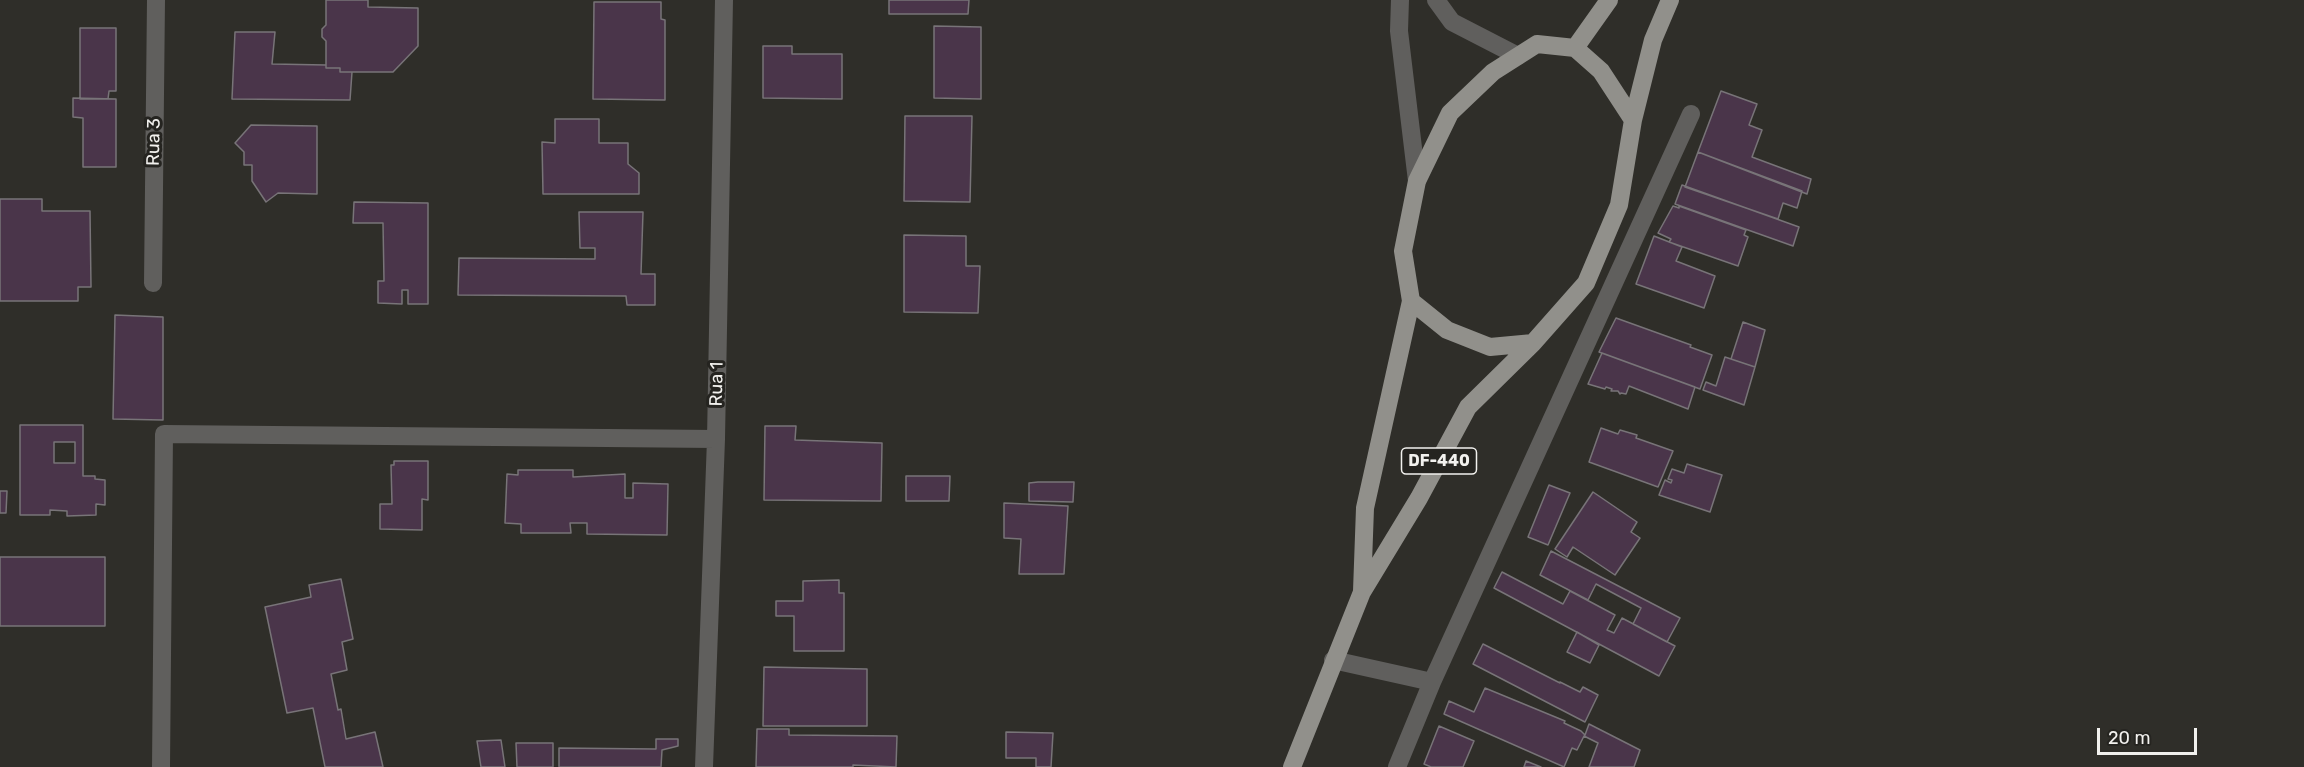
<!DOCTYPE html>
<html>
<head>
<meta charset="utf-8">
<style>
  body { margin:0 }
  #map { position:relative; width:2304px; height:767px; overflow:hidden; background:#2f2e29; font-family:Rubik,sans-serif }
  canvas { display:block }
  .scale { position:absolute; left:2097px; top:728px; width:100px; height:27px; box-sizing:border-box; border:3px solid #f2f1ee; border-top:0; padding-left:8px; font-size:18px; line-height:21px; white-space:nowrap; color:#f2f1ee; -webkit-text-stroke:4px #252420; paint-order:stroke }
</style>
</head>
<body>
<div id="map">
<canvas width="2304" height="767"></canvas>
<div class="scale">20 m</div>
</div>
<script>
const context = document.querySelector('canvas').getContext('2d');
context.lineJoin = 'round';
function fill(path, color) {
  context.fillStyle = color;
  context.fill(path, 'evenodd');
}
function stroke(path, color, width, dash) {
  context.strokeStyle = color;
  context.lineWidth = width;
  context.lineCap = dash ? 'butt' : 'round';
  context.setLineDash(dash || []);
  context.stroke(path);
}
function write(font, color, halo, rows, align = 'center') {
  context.font = font + ' Rubik,sans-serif';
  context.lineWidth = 6;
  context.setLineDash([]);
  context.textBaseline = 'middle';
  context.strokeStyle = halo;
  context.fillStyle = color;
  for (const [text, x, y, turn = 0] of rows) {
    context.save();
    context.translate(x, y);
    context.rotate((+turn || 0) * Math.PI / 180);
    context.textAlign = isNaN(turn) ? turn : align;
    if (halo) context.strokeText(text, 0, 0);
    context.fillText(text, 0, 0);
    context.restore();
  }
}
const building = new Path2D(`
  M326 0H368V7L418 8V46L393 72H340V68H326V41L322 37V29L326 25Z
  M889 0H969L968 14H889Z
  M594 2H661V19L665 20V100L593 99Z
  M934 26 981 27V99L934 98Z
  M80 28H116V91H109L108 99H80Z
  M235 32H275L272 64 326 65V68H340V72H352L350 100 232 99Z
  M763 46H792V54H842V99L763 98Z
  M1721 91 1757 104 1749 125 1762 130 1752 157 1811 179 1807 194 1698 152Z
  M73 98 116 99V167H83V118L73 117Z
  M905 116H972L970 202 904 201Z
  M555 119H599V143H628V164L639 173V194H543L542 142 555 143Z
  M251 125 317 126V194L278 193 266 202 252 181V165H244V152L235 143Z
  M1698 152 1802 191 1797 208 1783 203 1778 219 1685 187Z
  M1682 185 1799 227 1793 246 1675 204Z
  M0 199H42V211H90L91 287H78V301H0Z
  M354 202 428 203V304H408V290H402V304L378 303V281H384L383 223H353Z
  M1673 206 1679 208V206L1746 230 1744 235 1748 237 1738 266 1669 242 1671 239 1658 233Z
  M579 212H643L641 274H655V305H627L626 296 458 295 459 258 595 259V248H580Z
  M904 235 966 236V266H980L978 313 904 312Z
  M1654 236 1682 247 1676 261 1715 276 1704 308 1636 284Z
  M115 315 163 317V420L113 419Z
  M1616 318 1691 345 1690 347 1712 355 1700 389 1599 352Z
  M1743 322 1765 330 1755 367 1731 359Z
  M1602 353 1695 387 1688 409 1629 386 1626 394 1621 393 1620 394 1618 391H1611L1612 389 1606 387 1605 389 1588 384Z
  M1725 357 1755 367 1744 405 1703 390 1706 382 1716 386Z
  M20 425H83V476H95V479L105 480V505L96 504V515L67 516V511L50 510V515H20ZM54 442H75V463H54Z
  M765 426H796L795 440 882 443 881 501 764 500Z
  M1601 428 1618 434 1620 430 1637 435 1636 438 1673 451 1658 487 1589 462Z
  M394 461H428V500L422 499V530L380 529V504H392L391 465H394Z
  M1687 464 1722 475 1710 512 1659 495 1665 480 1671 483 1672 480 1668 479 1672 469 1684 473Z
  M518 470H573V477L625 474V498H633V483L668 484 667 535 587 534V523H570L571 533H521V524L505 523 507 474 518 475Z
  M906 476H950L949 501H906Z
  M1038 482H1074L1073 502 1029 501V483Z
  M1549 485 1570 493 1548 545 1528 537Z
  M0 491H7L6 513H0Z
  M1593 492 1637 522 1631 532 1640 538 1615 575 1573 547 1567 557 1555 549Z
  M1004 503 1068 506 1064 574H1019L1021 539 1004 538Z
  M1551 551 1680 618 1667 642 1633 624 1641 608 1596 584 1588 600 1540 575Z
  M0 557H105V626H0Z
  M1502 572 1563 604 1570 591 1615 615 1607 630 1614 633 1622 618 1675 646 1659 676 1494 588Z
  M341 579 353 639 342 642 347 670 331 674 338 710 341 709 346 739 375 732 383 767H325L313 708 287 713 265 607 311 597 309 585Z
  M839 580V593H844V651H794V616H776V601H803V581Z
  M1577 632 1599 645 1590 663 1567 652Z
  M1483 644 1560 683V682L1580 692 1583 687 1598 695 1585 722 1473 664Z
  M764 667 867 669V726H763Z
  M1485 688 1565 721 1564 723 1581 731 1585 735 1589 724 1640 750 1634 767H1589L1598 743 1584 736 1577 750 1572 748 1564 767 1444 714 1449 701 1474 712Z
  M1439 726 1474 741 1463 767H1431L1424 764Z
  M757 729H789V735L897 736 896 767 853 765V767H756Z
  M1006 732 1053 733 1051 767H1036V758H1006Z
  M656 739H678V746L662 750 661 767H559V748L656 749Z
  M501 740 505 767H481L477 741Z
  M516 743H553V767H517Z
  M1526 761 1541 767H1524Z`);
const minor = new Path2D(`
  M1400 0 1399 31 1417 181
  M1436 0 1452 22 1518 56
  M153 283 156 0
  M1333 660 1432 682
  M161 767 164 434 716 439
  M704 767 716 439 724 0
  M1397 767 1432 682 1691 114`);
const major = new Path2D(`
  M1537 44 1575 48 1601 71 1633 120 1619 205 1586 283 1533 343 1490 347 1447 330 1411 301 1403 251 1417 181 1450 113 1493 72Z
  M1575 48 1609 0
  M1633 120 1653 40 1670 0
  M1362 591 1365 508 1411 301
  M1292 767 1362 592 1419 498 1468 407 1533 343`);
const shields = [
  [1439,461,75]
];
const shieldNames = [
  ["DF-440",1439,461]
];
const streetNames = [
  ["Rua 3",154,142,-89],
  ["Rua 1",717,384,-89]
];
fill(building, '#4a354a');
stroke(building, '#787478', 1.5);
stroke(minor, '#605f5d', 18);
stroke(major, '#91908b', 18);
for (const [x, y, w] of shields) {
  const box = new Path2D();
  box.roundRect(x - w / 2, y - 13, w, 26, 4.5);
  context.fillStyle = '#252420';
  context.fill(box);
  stroke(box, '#f2f1ee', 1.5);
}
write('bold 16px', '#f2f1ee', null, shieldNames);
write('18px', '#f2f1ee', '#252420', streetNames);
</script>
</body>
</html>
